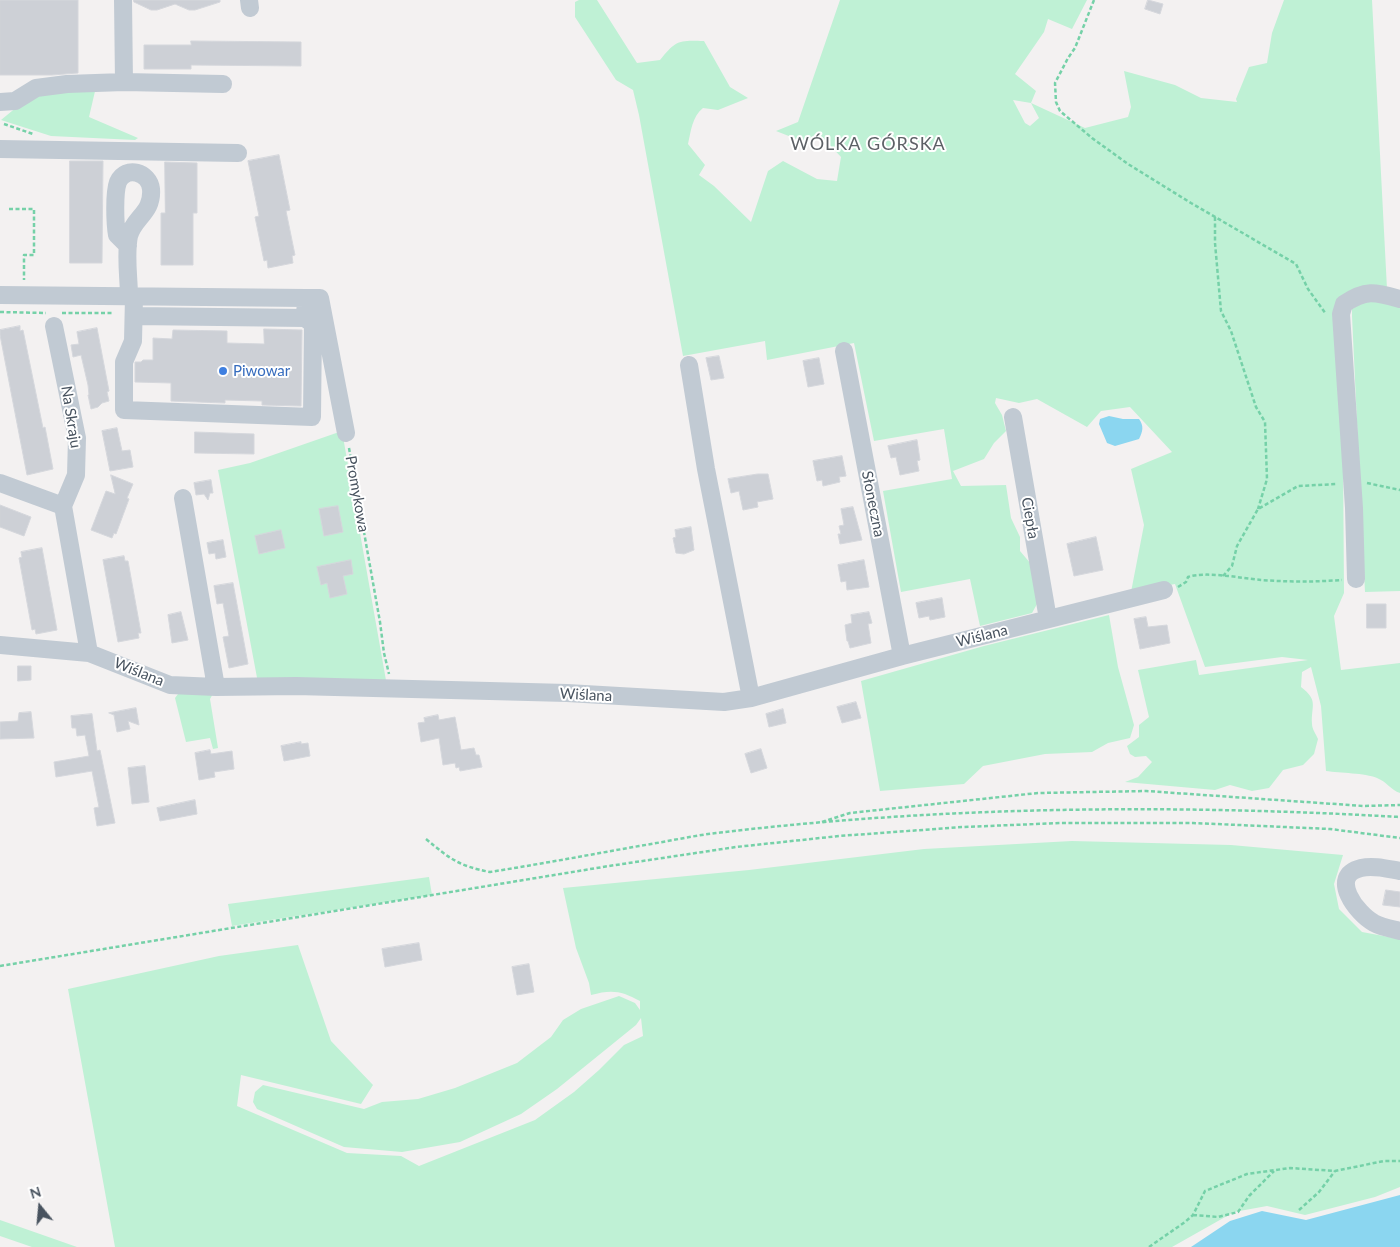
<!DOCTYPE html>
<html>
<head>
<meta charset="utf-8">
<style>
  body { margin:0 }
  #map { position:relative; width:1400px; height:1247px; overflow:hidden; background:#f3f1f1; font-family:Lato,sans-serif }
  canvas { display:block }
  .north { position:absolute; left:15px; top:1182px; width:50px; height:50px; -webkit-text-stroke:4px #fff; paint-order:stroke; rotate:343deg; font-size:14px; font-weight:700; line-height:20px; text-align:center; color:#48535f }
  .north::after { content:''; display:block; margin:auto; width:18px; height:22px; background:#48535f; clip-path:polygon(50% 0,100% 100%,50% 72%,0 100%) }
</style>
</head>
<body>
<div id="map">
<canvas width="1400" height="1247"></canvas>
<div class="north">N</div>
</div>
<script>
const context = document.querySelector('canvas').getContext('2d');
context.lineJoin = 'round';
function fill(path, color) {
  context.fillStyle = color;
  context.fill(path, 'evenodd');
}
function stroke(path, color, width, dash) {
  context.strokeStyle = color;
  context.lineWidth = width;
  context.lineCap = dash ? 'butt' : 'round';
  context.setLineDash(dash || []);
  context.stroke(path);
}
function write(font, color, halo, rows, align = 'center') {
  context.font = font + ' Lato,sans-serif';
  context.lineWidth = 4;
  context.setLineDash([]);
  context.textBaseline = 'middle';
  context.strokeStyle = halo;
  context.fillStyle = color;
  for (const [text, x, y, turn = 0] of rows) {
    context.save();
    context.translate(x, y);
    context.rotate((+turn || 0) * Math.PI / 180);
    context.textAlign = isNaN(turn) ? turn : align;
    if (halo) context.strokeText(text, 0, 0);
    context.fillText(text, 0, 0);
    context.restore();
  }
}
const green = new Path2D(`
  M579 0H597L637 63 660 60C676 40 679 40 704 41L730 87 748 98 718 110 703 108C692 117 691 131 688 144L705 165 699 175 714 186 751 222 768 171 783 161 817 179 837 181 841 157 824 139 804 142 776 131 798 122 840 0H1087L1072 29 1048 19 1044 32 1015 74 1036 91 1031 103 1085 128 1128 117 1131 107 1124 71 1175 85 1201 98 1237 102 1236 99 1249 67 1267 63 1272 33 1284 0H1372L1387 289 1348 292 1343 455 1344 593 1334 616 1341 670 1400 663V793C1391 790 1387 782 1377 778 1365 773 1340 773 1326 771L1321 706 1311 667 1302 672 1301 687C1319 701 1311 705 1312 724 1312 729 1316 734 1318 739L1314 754 1303 765 1283 770 1269 788 1252 791 1230 785 1215 790 1125 782 1138 777 1152 762 1146 756 1135 757 1130 754 1127 746 1139 737V725L1149 717 1138 670 1196 660 1199 675 1308 660 1282 657 1205 667 1175 584 1131 592 1144 525 1131 469 1172 452 1130 407 1101 411 1087 427 1037 399 1019 403 996 398 995 403 1002 415 1006 431 994 443 984 459 953 471 961 486 1006 485 1011 518 1020 537V551L1031 564 1037 604 1032 613 980 626 970 579 901 592 883 491 952 479 944 429 874 441 854 343 767 360 765 341 683 356 639 115 633 90 616 80 575 17V2ZM1013 100 1031 103 1039 118 1030 126 1025 123Z
  M96 87 89 117 138 138 135 140 51 136 1 120 29 97Z
  M1376 300 1400 305V591L1365 592 1352 316V309L1360 304Z
  M342 431 387 686 258 683 218 470 250 463Z
  M1109 615 1118 667 1134 725 1130 738 1108 743 1092 752 1045 754 983 766 964 784 880 791 861 681 984 646Z
  M181 690 214 692 210 699 218 748 213 749 210 738 186 742 175 698Z
  M1072 841 1231 845 1343 855 1334 884 1339 909 1362 932 1400 939V1187L1375 1197 1305 1215 1267 1206 1234 1212 1172 1247H115L68 989 219 956 298 945 331 1041 373 1085 361 1104 241 1075 237 1106 347 1153 401 1156 419 1166 535 1120 574 1092 599 1070 624 1045 643 1036 641 1018 636 1025 557 1089 521 1114 460 1142 402 1152 344 1147 257 1109 253 1102 255 1092 263 1085 364 1109 382 1102 418 1099 455 1088 517 1063 551 1037 563 1020 581 1009 619 996 635 1003 640 1010V1001C622 991 612 989 591 995L589 983 576 948 563 888 749 870 924 849Z
  M429 877 432 895 232 926 228 904Z
  M0 1220 77 1247H32L0 1236Z`);
const water = new Path2D(`
  M1109 416 1123 419H1139C1144 426 1143 431 1139 439L1115 446 1107 443 1099 424 1100 419Z
  M1400 1195V1247H1191L1230 1221 1262 1211 1306 1220Z`);
const building = new Path2D(`
  M0 0H78V73L52 75H0Z
  M134 0H220V2L195 10H189L175 4 157 10H151L134 2Z
  M1148 0 1163 4 1160 14 1145 9Z
  M191 41 301 42V66L191 65V69H144V45H191Z
  M279 155 290 210 286 211 295 255 292 256 293 263 268 268 267 260 264 261 255 217 259 216 248 161Z
  M70 161H103L102 263H70Z
  M165 162 197 163V213H193V265H161V213H165Z
  M20 326V331L23 330 43 428 45 427 53 469 27 475 0 335V330Z
  M97 328 109 391 107 392 109 401 102 403 98 407 91 409 88 395H89L88 385 81 355 73 357 71 345 79 344 77 332Z
  M264 329 302 330 301 406 262 405V401L225 400V403L171 401V383L135 382V362H141L143 360H153V338L172 339 173 330 227 331V343L264 344Z
  M719 356 724 378 711 380 706 358Z
  M819 358 824 384 808 387 803 361Z
  M117 428 122 451 130 450 133 467 110 471 102 431Z
  M195 432 254 434V454L195 453Z
  M917 440 920 460 917 461 919 471 900 475 896 457 891 458 888 446Z
  M842 456 846 476 839 477 840 482 823 486 822 480 817 481 813 461Z
  M758 474H768L773 499 757 502 758 507 743 510 739 491 731 493 728 479Z
  M111 475 133 484 127 498 129 499 116 534 114 533 112 538 91 530 106 491 115 494Z
  M211 480 213 493H210L208 500 204 494 196 495 194 483Z
  M0 505 31 517 24 536 0 527Z
  M338 506 343 532 324 536 319 509Z
  M853 507 862 540 840 544 838 534H841L839 526 844 525 841 509Z
  M691 527 694 550 684 554 676 553 673 538 676 537 675 530Z
  M281 530 285 548 259 554 255 536Z
  M1096 537 1103 570 1074 576 1067 544Z
  M223 540 226 557 216 559 215 553 209 554 207 543Z
  M42 548 57 630 36 634 35 629 32 630 19 558 22 557 21 552Z
  M124 556 125 561H128L141 633H138L139 638 118 642 103 560Z
  M351 560 353 574 343 576 347 594 330 598 327 583 321 585 317 567Z
  M864 560 869 587 847 590 846 581 841 582 838 565Z
  M233 583 248 664 229 668 223 637 229 636 223 603 217 604 214 586Z
  M942 598 945 617 930 620 929 616 919 618 916 603Z
  M1367 604H1386V628H1367Z
  M181 612 188 640 172 643 168 615Z
  M869 612 872 623 868 624 871 643 850 648 848 641H847L845 625 852 623 851 615Z
  M1146 617 1148 627 1167 625 1170 643 1140 649 1134 619Z
  M18 666H31V680L18 681Z
  M856 702 861 718 842 723 837 707Z
  M136 708 139 725 128 721 130 729 117 732 114 715 109 713Z
  M783 709 786 723 769 727 766 714Z
  M31 712 34 738 0 739V722L18 721 19 713Z
  M92 714 97 751 100 750 115 823 97 826 94 808 99 807 92 771 56 777 54 762 89 756 85 735 77 736 76 728H72L71 716Z
  M438 715 439 720 455 717 461 750 474 748 476 755H479L482 767 460 771 459 767 456 768 455 763 443 765 439 738 421 742 418 723 425 722 424 718Z
  M301 742V744L308 743 310 756 284 761 281 746Z
  M761 749 767 768 751 773 745 754Z
  M210 750 211 754 232 751 234 769 214 772 215 777 199 780 195 753Z
  M145 766 149 802 132 804 128 768Z
  M195 800 197 814 160 821 157 808Z
  M1386 890 1400 892V907L1383 905Z
  M419 943 422 960 385 967 382 949Z
  M529 964 534 992 517 995 512 967Z`);
const path = new Path2D(`
  M1094 0 1075 48 1068 58 1055 83 1056 102 1060 111 1092 138 1128 164 1191 203 1296 264 1308 289 1326 314
  M4 124 33 134
  M9 209H34V255H24V280
  M1215 217V243L1221 311 1231 331 1256 407 1265 422 1267 479 1258 509
  M0 312 46 313
  M62 313H112V311
  M349 448 380 622 384 653 389 674
  M1367 483 1400 490
  M1223 576 1232 566 1237 546 1258 509 1298 486 1337 484
  M1178 587 1186 582 1188 577C1206 571 1240 578 1261 580 1288 582 1315 582 1342 580
  M822 822 850 813 1038 793 1146 791 1364 806 1400 805
  M426 839C450 859 459 866 490 872 540 864 589 855 639 846 665 842 691 836 716 833 943 806 1172 804 1400 817
  M0 966 609 866 736 847 839 836 963 827 1061 823H1193L1330 829 1400 838
  M1299 1210 1319 1192 1335 1171
  M1193 1215 1218 1217 1238 1212 1249 1196 1274 1171
  M1149 1247 1185 1222 1193 1215 1205 1191 1247 1174 1290 1168 1335 1171 1384 1161H1400`);
const minor = new Path2D(`
  M123 0 124 82
  M249 0 250 8
  M0 102 15 101 36 88 67 84 124 82 223 84
  M0 149 238 153
  M128 246 117 235C115 223 114 193 118 182 126 165 149 172 151 189 153 213 134 217 129 236 125 255 129 278 129 297
  M0 295 306 298 305 318 313 324 312 417 124 410V362L133 341 134 297
  M306 298H320L346 433
  M134 316 305 318
  M54 326 77 438 76 475 63 506 89 653
  M844 351 902 656
  M689 365 706 469 751 698
  M1013 417 1048 619
  M0 483 63 506
  M183 498 216 687
  M1356 579 1354 508 1341 314 1344 304C1366 289 1375 292 1400 299
  M0 645 89 653 170 685 216 687 296 686 567 693 724 702 751 698 902 656 1164 590
  M1400 871C1388 869 1374 865 1361 868 1328 876 1357 914 1374 923 1381 927 1392 929 1400 931`);
const markers = [
  [223,371,5,"#3f7fe0"]
];
const shopNames = [
  ["Piwowar",233,371]
];
const streetNames = [
  ["Na Skraju",71,417,81],
  ["Promykowa",357,494,80],
  ["Słoneczna",873,504,79],
  ["Ciepła",1030,518,80],
  ["Wiślana",982,636,-14],
  ["Wiślana",139,672,22],
  ["Wiślana",586,695,3]
];
const quarterNames = [
  ["WÓLKA GÓRSKA",868,144]
];
fill(green, '#bff1d5');
fill(water, '#8bd6f0');
fill(building, '#cdd0d6');
stroke(building, '#d5d7dc', 1);
stroke(path, '#75d1a8', 2.5, [4, 2.5]);
stroke(minor, '#c1cad3', 18);
for (const [x, y, r, color] of markers) {
  const dot = new Path2D();
  dot.arc(x, y, r, 0, 2 * Math.PI);
  context.fillStyle = color;
  context.fill(dot);
  stroke(dot, '#fff', 2);
}
write('15px', '#366cbe', '#fff', shopNames, 'left');
write('15px', '#48535f', '#fff', streetNames);
context.letterSpacing = '1px';
write('18px', '#5d6166', '#fff', quarterNames);
context.letterSpacing = '0px';
</script>
</body>
</html>
